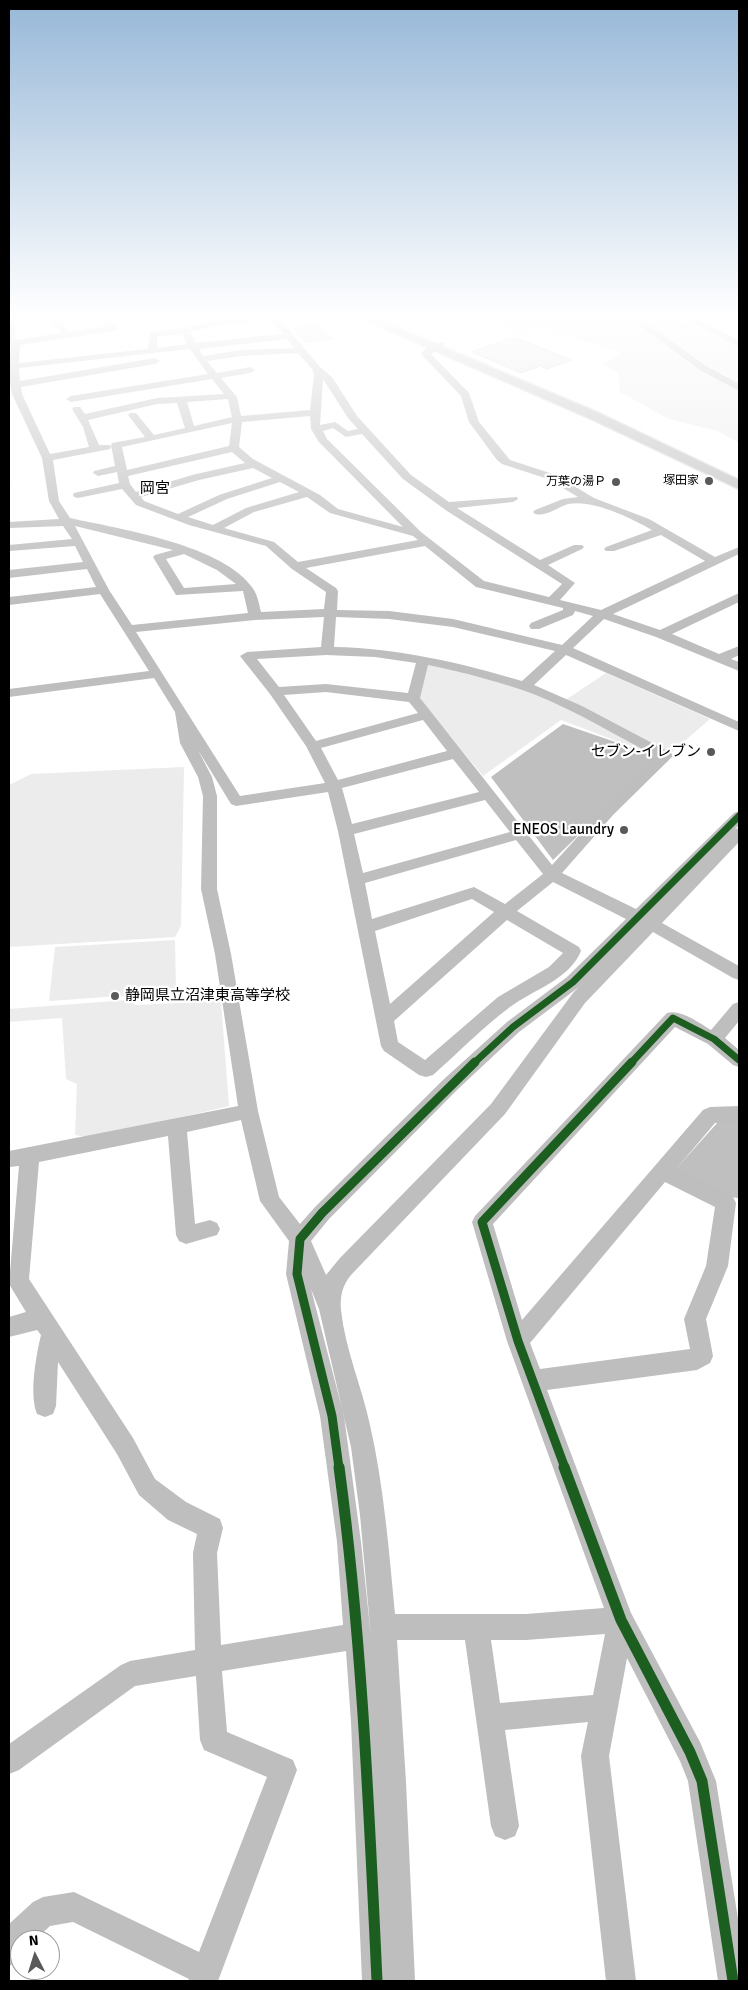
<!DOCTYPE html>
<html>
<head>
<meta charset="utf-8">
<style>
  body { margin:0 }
  #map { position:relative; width:748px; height:1990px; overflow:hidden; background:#fff; font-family:Signika,sans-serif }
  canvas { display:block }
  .frame { position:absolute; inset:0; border:10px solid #000; pointer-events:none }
  .north { position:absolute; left:10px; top:1930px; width:50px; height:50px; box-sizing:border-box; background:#fff; border:1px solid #999; border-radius:50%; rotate:355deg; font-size:14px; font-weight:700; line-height:20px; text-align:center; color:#000 }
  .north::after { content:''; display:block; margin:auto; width:18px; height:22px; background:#595959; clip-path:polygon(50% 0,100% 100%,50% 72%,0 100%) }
</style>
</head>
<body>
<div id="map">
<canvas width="748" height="1990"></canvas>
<div class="frame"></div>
<div class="north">N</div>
</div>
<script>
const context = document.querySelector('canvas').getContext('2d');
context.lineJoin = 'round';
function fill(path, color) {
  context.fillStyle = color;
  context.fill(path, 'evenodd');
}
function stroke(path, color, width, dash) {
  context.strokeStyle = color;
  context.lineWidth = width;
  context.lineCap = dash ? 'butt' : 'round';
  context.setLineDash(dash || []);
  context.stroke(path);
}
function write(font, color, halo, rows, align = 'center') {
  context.font = font + ' Signika,"Noto Sans JP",sans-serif';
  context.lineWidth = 4.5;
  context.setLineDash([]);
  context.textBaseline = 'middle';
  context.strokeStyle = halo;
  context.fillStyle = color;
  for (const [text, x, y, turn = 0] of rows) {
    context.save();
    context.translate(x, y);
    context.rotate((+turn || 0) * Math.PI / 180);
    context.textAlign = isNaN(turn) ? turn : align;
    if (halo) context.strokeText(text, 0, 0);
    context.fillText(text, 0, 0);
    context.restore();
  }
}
const green = new Path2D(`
  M488 316H640L699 326 739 340V443L718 431 669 419 620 392 618 372 604 365 621 352 545 329 518 334Z
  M425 664 525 688 561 703 606 673 710 719 664 759 561 720 483 776 417 696Z
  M184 767 181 926 175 937 9 947V785L31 774Z
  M175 940 176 992 49 1001 55 947Z
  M128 1000 136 1005 221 1001 229 1106 93 1138 75 1135 77 1084 66 1079 62 1018 9 1022V1009Z`);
const water = new Path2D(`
  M563 724 659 757 553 860 491 777Z
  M739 1121V1198L729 1197 675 1170 718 1122Z`);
const building = new Path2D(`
  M320 325 333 339 306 342 294 328Z
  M515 337 571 360 547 369 540 366 521 373 472 352Z`);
const minor = new Path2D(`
  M48 316H57L69 332 107 326 100 316H109L117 328 113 331 20 345 19 363 148 349 150 332 185 328 215 320 247 316H277L320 367 332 377 357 416 411 475 449 502 517 497 518 499 513 502 457 508 540 560 574 545H582L584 547 582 549 548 565 575 583 560 600 601 610 705 561 661 535 614 551H606L604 549 606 547 652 530C632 518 592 499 568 504 558 507 546 517 535 514L533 512 535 510 563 499 578 497 548 479 502 464 497 460 469 422 461 396 421 354C426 347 435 342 444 343V347L431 354 469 393 479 422 510 460 556 475 594 498 649 519 715 557 739 547V554L613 614 660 630 739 593V602L672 634 719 654 739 646V655L731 659 739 662V671L656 637 604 619 573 648 739 722V731L566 655 534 685 582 706 671 753 673 756 613 815 562 873 636 909 734 813 739 811V825L735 829 739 828V842L662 923 739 966V980L733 978 653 932 585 1003 505 1114 351 1275C342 1286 340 1296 341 1310 345 1349 362 1387 370 1425 384 1487 389 1551 395 1614H526L604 1608 507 1341 472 1222 475 1216 667 1013C681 1009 699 1023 711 1030L733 1004 739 1002V1021L725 1038 739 1050V1067L733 1065 708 1044 675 1027 493 1224 522 1320 703 1110 710 1107 739 1106V1122L715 1123 677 1168 733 1197 736 1203 728 1266 706 1319 713 1356 710 1363 697 1370 547 1390 631 1613 700 1742 716 1781 739 1925V1981H718L688 1781 680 1761 627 1658 609 1756 636 1981H606L581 1756 588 1722 505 1730 519 1826 515 1836 505 1840 495 1836 491 1826 465 1640H397L406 1782 415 1981H362L351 1722 346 1651 222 1671 227 1732 293 1760 297 1770 218 1981H188L189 1979 73 1922 50 1926 35 1940H20V1961L9 1966V1924L33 1902 43 1897 74 1892 199 1952 267 1777 204 1750 200 1740 196 1676 135 1686 19 1770 9 1774V1744L121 1665 130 1661 195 1650 193 1553 197 1534 168 1520 139 1495 117 1454 58 1362 56 1406 53 1414 45 1417 37 1414C29 1394 36 1356 41 1335L37 1330 9 1337V1317L26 1312 9 1284 19 1166 9 1167V1151L238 1106 215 954 201 889 203 796 198 777 180 743 175 712 154 678 9 697V689L149 671 100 594 9 605V597L96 587 87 569 9 578V570L83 562 75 546 9 551V545L72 539 63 526 9 528V522L59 519 49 501 42 458 12 394 9 375 11 344H9V338L16 340 61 333ZM270 319 283 334 196 343 190 332 215 326ZM182 334 187 344 157 348V336ZM287 339 294 348 241 350 203 356 199 349ZM190 349 208 374 71 396 66 399 71 402 212 379 224 394 157 398 85 414 80 407H74L72 409 83 427 89 447 50 454 22 394 21 387 155 364 160 361 155 358 20 381 19 368ZM298 353 313 370 314 375 310 410 241 416 237 397 221 378 250 373 255 370 250 367 217 373 207 361 241 356ZM323 379 348 418 358 429 348 431 335 422 320 425ZM228 399 232 417 194 426 187 402ZM177 403 185 428 154 435 136 413H130L128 415 145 437 112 443 111 445 115 466 94 471 93 473 98 476 117 472 119 483 74 493 73 495 74 497 78 498 122 489 136 505 189 525 266 546 292 569 326 592 324 609 261 612C259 604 258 597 254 590 226 545 119 529 70 518L59 501 53 460 110 449 111 447 110 445H99L88 420 157 404ZM310 416 311 429 319 442 403 527 338 509 320 495 253 459 239 447 242 422ZM232 423 229 446 127 470 122 447ZM333 428 346 437 362 434 403 479 447 511 562 584 549 597 484 581 421 532 327 439 323 431ZM232 452 245 463 192 475 136 492 130 484 128 476ZM253 468 272 478 219 495 178 514 144 501 141 497 199 480ZM280 482 299 492 246 508 213 525 188 517 227 499ZM307 497 330 513 413 536 418 540 298 562 274 542 224 528 254 512ZM75 526 173 550 155 555 153 557 176 595 243 591 248 613 132 625 109 590ZM425 546 476 587 563 608V610L531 623 529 626 531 629H539L573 615 575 611 593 616 562 645 453 619 389 611 337 610 338 591 336 588 306 568ZM184 554 217 570 236 584 184 588 166 559ZM324 617 321 647 247 652 240 656 270 694 306 746 325 783 240 796 136 632 255 620ZM336 617 389 619 453 627 555 651 522 681C461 663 398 648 334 647ZM326 655 375 657 416 663 408 693 326 684 279 687 257 659ZM428 665C465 673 502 682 536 695 578 712 617 736 657 757L603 809 552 865 420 698ZM326 692 409 702 418 713 316 741 284 695ZM423 720 447 751 338 780 321 748ZM198 750 231 804 236 806 328 792 338 831 381 1046 384 1051 419 1075 426 1077 433 1075C458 1053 483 1027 510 1007 533 990 570 979 581 951L579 947 517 911 553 882 626 919 567 977 507 1022 444 1079 315 1207 300 1224 279 1197 258 1111 231 954 217 889V796L212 777ZM453 759 479 792 352 824 342 788ZM485 800 510 832 363 873 354 834ZM516 840 543 874 505 904 474 887 372 919 365 883ZM472 899 494 912 390 1004 375 931ZM507 920 563 953 549 967 498 997 425 1060 398 1042 394 1021ZM628 937 573 993 491 1104 340 1258 326 1275 311 1241 329 1219 458 1089 519 1032 579 987ZM241 1120 260 1201 289 1241 286 1274 320 1416 337 1542 343 1625 221 1645 217 1553 223 1528 220 1519 186 1502 155 1479 133 1438 29 1279 39 1162 168 1136 176 1235 179 1241 186 1244 217 1235 220 1229 217 1223 210 1220 195 1224 187 1132ZM665 1182 715 1207 706 1266 684 1319 690 1349 540 1369 530 1343ZM311 1289 319 1309 351 1447 360 1515 371 1637 361 1542 344 1416ZM605 1634 593 1695 500 1703 491 1640H526Z
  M626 316H636L706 366 739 384V391L700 370Z
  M682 316H693L739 341V347Z`);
const major = new Path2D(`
  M355 316H370L601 414 739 480V489L593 420Z
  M9 319 15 322V337L9 340Z`);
const cyclewayFar2 = new Path2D(`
  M474 1063 513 1027 573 982 739 816
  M631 1063 673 1018 714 1039 739 1060`);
const cyclewayFar1 = new Path2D(`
  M339 1468 332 1416 297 1274 300 1239 322 1213 475 1062
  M565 1468 518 1341 482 1222 632 1062`);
const cycleway = new Path2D(`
  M339 1467C362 1638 369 1809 377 1981
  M564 1467 621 1620 690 1752 702 1781 733 1981`);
const markers = [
  [709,481,5,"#595959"],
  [616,482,5,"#595959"],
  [711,752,5,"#595959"],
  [624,830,5,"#595959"],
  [115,996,5,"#595959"]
];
const farPoinames = [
  ["塚田家",699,481],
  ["万葉の湯Ｐ",606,482]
];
const farQuarternames = [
  ["岡宮",155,489]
];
const poiNames = [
  ["セブン-イレブン",701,752],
  ["ENEOS Laundry",614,830],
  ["静岡県立沼津東高等学校",125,996,"left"]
];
fill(green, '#ececec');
fill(water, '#bfbfbf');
fill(building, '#dfdfdf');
stroke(building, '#c7c7c7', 1);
stroke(major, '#dbdbdb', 3);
fill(minor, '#bebebe');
fill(major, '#bebebe');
stroke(cyclewayFar2, '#1b5e20', 7);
stroke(cyclewayFar1, '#1b5e20', 9);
stroke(cycleway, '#1b5e20', 11);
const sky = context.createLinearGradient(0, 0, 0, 595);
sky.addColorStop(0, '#97b8d8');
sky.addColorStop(0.53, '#fff');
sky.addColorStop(1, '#ffffff00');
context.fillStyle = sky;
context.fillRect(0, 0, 748, 595);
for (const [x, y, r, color] of markers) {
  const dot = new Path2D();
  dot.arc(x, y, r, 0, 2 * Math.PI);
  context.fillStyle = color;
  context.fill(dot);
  stroke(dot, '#fff', 2);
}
write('12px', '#000', '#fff', farPoinames, 'right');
write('15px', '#000', '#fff', farQuarternames);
write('15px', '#000', '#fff', poiNames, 'right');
</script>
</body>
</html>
